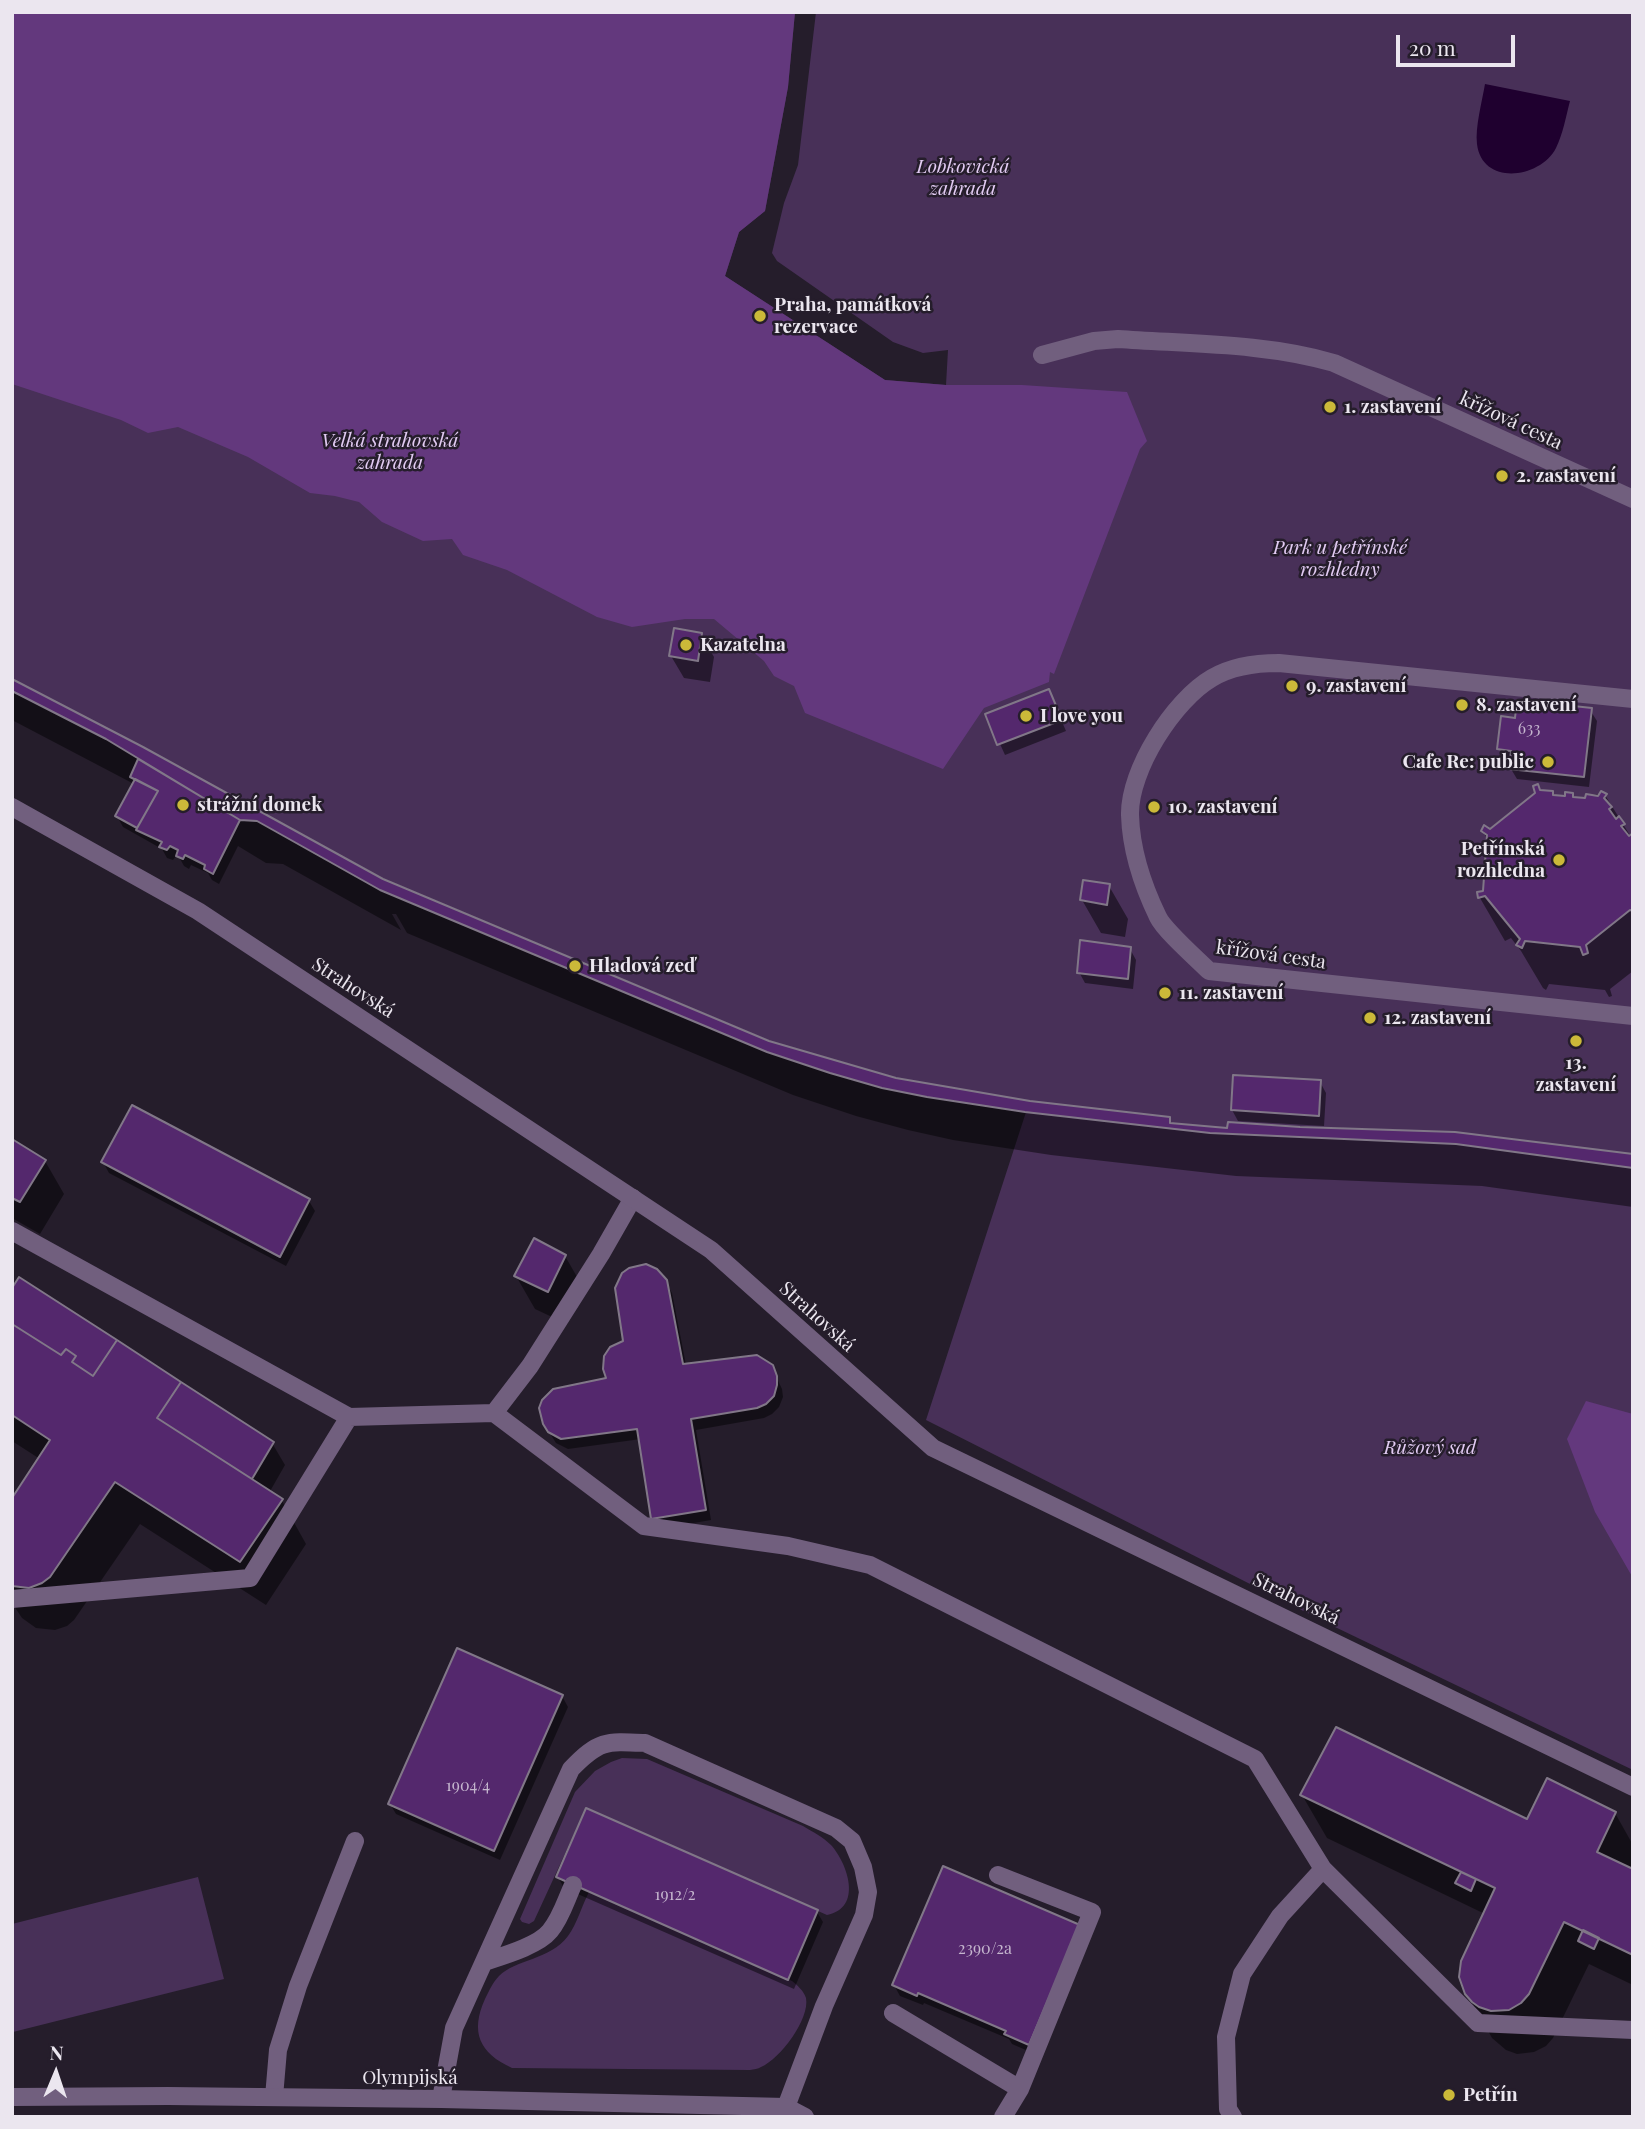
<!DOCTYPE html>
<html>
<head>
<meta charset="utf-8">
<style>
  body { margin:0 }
  #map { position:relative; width:1645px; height:2129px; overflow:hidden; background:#251d2b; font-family:"Playfair Display",serif }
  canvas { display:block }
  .frame { position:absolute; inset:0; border:14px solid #ebe6ef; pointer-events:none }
  .north { position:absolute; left:21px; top:2038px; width:70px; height:70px; -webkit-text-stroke:5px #251d2b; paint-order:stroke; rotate:2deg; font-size:19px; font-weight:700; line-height:28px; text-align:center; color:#ebe6ef }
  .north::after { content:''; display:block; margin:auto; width:24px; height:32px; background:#ebe6ef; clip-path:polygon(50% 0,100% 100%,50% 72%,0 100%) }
  .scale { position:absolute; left:1396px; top:35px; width:119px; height:32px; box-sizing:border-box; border:4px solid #ebe6ef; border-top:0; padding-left:9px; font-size:21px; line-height:24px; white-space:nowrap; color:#ebe6ef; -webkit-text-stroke:5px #251d2b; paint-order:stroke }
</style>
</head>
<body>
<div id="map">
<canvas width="1645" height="2129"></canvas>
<div class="frame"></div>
<div class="north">N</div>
<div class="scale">20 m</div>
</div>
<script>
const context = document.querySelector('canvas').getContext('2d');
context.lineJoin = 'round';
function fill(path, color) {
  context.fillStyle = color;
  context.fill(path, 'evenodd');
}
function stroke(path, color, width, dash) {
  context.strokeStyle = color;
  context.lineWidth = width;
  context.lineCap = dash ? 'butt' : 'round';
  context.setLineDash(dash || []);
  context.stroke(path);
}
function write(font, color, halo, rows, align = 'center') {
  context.font = font + ' "Playfair Display",serif';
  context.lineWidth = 5;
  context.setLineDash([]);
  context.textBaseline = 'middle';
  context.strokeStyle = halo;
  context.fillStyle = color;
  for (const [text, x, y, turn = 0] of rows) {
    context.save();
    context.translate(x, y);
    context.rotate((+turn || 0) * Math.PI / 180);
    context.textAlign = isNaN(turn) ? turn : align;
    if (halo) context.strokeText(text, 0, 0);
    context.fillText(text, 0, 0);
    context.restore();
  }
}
const green = new Path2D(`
  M12 12H795L788 87 765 211 739 232 725 276 885 380 946 385 948 350 923 353 893 342 777 261 772 253 784 203 798 165 816 12H1633V833L1629 836 1621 826 1625 823 1620 817 1616 819 1609 809 1612 807 1604 798 1606 794 1586 795 1585 798 1573 797V793H1565V796L1553 795V791L1540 790 1538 784 1533 786 1535 793 1490 829 1483 826 1481 831 1487 835 1483 891 1477 892 1479 898 1485 896 1520 939 1516 945 1521 948 1525 941 1580 947 1583 954 1588 953 1586 945 1630 910 1633 911V1154L1456 1132 1258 1125 1227 1128 1170 1123V1117L1030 1102 897 1078 770 1041 384 879 143 747 12 679ZM1591 709 1584 777 1510 769 1511 751 1497 749 1501 716 1515 718ZM1083 880 1110 884 1107 905 1080 901ZM1233 1076 1320 1080 1318 1116 1231 1110Z
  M1026 1112 1211 1133 1456 1144 1633 1168V1770L1335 1627 926 1420Z
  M622 1758 647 1759 803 1826C813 1832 823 1837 831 1845 848 1864 863 1908 827 1915L586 1808 534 1921 529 1924 522 1922 520 1919 575 1792 595 1771 611 1762Z
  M198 1877 224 1979 13 2032 12 1924Z
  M589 1892 792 1981C797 1985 804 1991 806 1998 810 2019 780 2059 761 2067 758 2069 754 2069 750 2070L512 2068C479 2053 470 2032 485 1999 489 1991 493 1982 499 1976 516 1959 550 1960 568 1936 577 1924 582 1905 589 1892Z`);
const forest = new Path2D(`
  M12 12H795L788 87 765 211 739 232 725 276 885 380 946 385H1022L1127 392 1147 441 1140 449 1054 674 1050 672 1049 682 984 708 943 769 805 713 794 686 774 676 764 661 714 619H685L632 627 597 617 507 570 463 555 452 539 423 541 382 522 359 502 335 496 310 493 248 457 178 427 148 433 121 420 12 384Z
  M1586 1401 1633 1414V1578L1595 1512 1567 1439Z`);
const water = new Path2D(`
  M1485 84 1570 101C1566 116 1563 134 1556 148 1540 179 1482 186 1477 144 1475 127 1482 102 1485 84Z`);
const shadow = new Path2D(`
  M701 635 714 657 710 682 684 678 671 656Z
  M12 681 382 880 768 1043 896 1080 1030 1103 1169 1119 1173 1125 1229 1130V1124L1633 1156V1207L1482 1186 1236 1176 1051 1155 953 1140 908 1130 856 1116 793 1095 407 933 396 914H392L401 930 283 864 266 863 238 846 219 884 212 880 208 873 191 865 189 869 184 866 179 857 176 856 173 860 167 858 162 849 123 827 117 816 134 784 12 720Z
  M1049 692 1066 731 1005 755 987 715Z
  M1590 710 1597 721 1589 787 1517 779 1511 769 1512 760 1505 759 1499 748 1517 719Z
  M1541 791 1552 792 1555 797 1566 798 1572 794 1575 799 1605 795 1631 837 1633 836V971L1610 989 1612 996 1609 997 1605 990 1549 984 1546 990 1543 988 1521 951 1511 938 1505 941 1480 898 1479 893 1485 892 1488 841 1483 831H1490Z
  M1109 886 1128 919 1125 937 1101 933 1082 900Z
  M1130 949 1136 960 1133 989 1085 983 1079 972Z
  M1320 1082 1326 1093 1324 1126 1238 1121 1232 1110Z
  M12 1142 45 1161 64 1194 40 1234 12 1218Z
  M103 1162 309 1201 315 1211 286 1266 109 1173Z
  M565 1256 584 1289 567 1324 535 1309 516 1276Z
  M665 1281 672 1293 686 1365 771 1366 782 1389 783 1397 779 1407 772 1414 764 1418 696 1430 711 1520 659 1529 653 1518 641 1439 568 1449 556 1443 544 1424 608 1379 625 1341Z
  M12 1292 272 1443 285 1465 269 1493 282 1501 306 1544 266 1605 140 1524 74 1620 67 1626 55 1630 36 1628 22 1618 12 1603V1502L40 1459 12 1441ZM171 1400 154 1426 151 1424Z
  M562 1696 568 1707 500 1860 396 1814 390 1804Z
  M1302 1795 1528 1822 1615 1813 1633 1845V1985L1589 1964 1553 2038 1546 2046 1534 2052 1517 2054 1506 2050 1492 2038 1467 1993 1485 1914 1327 1838Z
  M944 1868 1035 2054 1012 2044 1009 2039 924 2003 923 2005 900 1996 894 1985Z
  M558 1877 817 1912 823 1922 794 1989 564 1888Z`);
const building = new Path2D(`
  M674 628 702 633 698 661 669 656Z
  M12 679 143 747 383 879 769 1041 896 1078 1030 1101 1170 1117V1123L1227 1128 1228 1122 1300 1127 1455 1132 1633 1154V1168L1456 1144 1210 1133 1025 1112 927 1097 882 1088 830 1073 767 1052 380 890 257 821 240 820 106 739 12 691Z
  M1049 689 1062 720 997 745 985 714Z
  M1517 700 1592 708 1584 777 1509 769 1511 751 1497 749 1501 716 1515 718Z
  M138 759 240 820 213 874 204 869 205 865 185 855 183 859 176 856 178 850 170 846 167 850 159 847 162 842 136 830 158 791 130 777Z
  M135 779 158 791 137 828 115 816Z
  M1538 784 1540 790 1553 791V795L1565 796V792L1573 793V797L1585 798 1586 794 1598 796 1601 791 1607 794 1604 798 1612 807 1609 809 1616 819 1619 816 1625 824 1621 826 1629 836 1633 833V911L1630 910 1586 945 1588 953 1583 955 1580 947 1525 941 1522 948 1516 945 1520 939 1485 896 1478 898 1477 892 1483 891 1487 835 1481 831 1484 825 1490 829 1535 793 1533 786Z
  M1083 880 1110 884 1107 905 1080 900Z
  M1080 940 1131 947 1128 979 1077 973Z
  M1233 1075 1321 1080 1319 1116 1231 1110Z
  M132 1105 310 1199 280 1257 101 1162Z
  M12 1139 46 1160 20 1202 12 1198Z
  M534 1238 566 1255 548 1292 514 1276Z
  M646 1264 657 1269 667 1280 683 1364 757 1355 773 1365 777 1376V1385L774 1396 766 1404 757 1408 691 1419 706 1510 651 1519 637 1429 561 1439 548 1432 543 1424 539 1408 542 1400 553 1389 606 1378 603 1369 604 1356 610 1347 623 1341 615 1288 622 1273 629 1268Z
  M19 1277 117 1340 93 1376 72 1362 76 1356 66 1349 61 1355 12 1324V1288Z
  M12 1324 61 1355 66 1349 76 1356 72 1362 93 1376 117 1340 181 1382 157 1418 283 1499 240 1562 115 1482 50 1577 42 1583 29 1588 12 1586V1498L50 1440 12 1415Z
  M181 1382 274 1442 252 1479 157 1418Z
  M457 1648 563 1695 494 1851 388 1804Z
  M1336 1727 1527 1819 1547 1778 1616 1812 1597 1852 1633 1869V1955L1564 1922 1529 1994 1521 2003 1509 2010 1491 2011 1479 2007 1472 2002 1465 1994 1459 1977 1461 1961 1495 1888 1300 1795Z
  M586 1808 818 1910 788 1980 556 1877Z
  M943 1866 1080 1925 1029 2045 1004 2034 1006 2031 918 1993 917 1996 892 1985Z
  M1461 1872 1476 1879 1471 1891 1455 1883Z
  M1583 1930 1599 1938 1594 1949 1578 1941Z`);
const lane = new Path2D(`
  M633 1198 601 1254 530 1366 494 1413 644 1526 788 1546 870 1565 1255 1759 1323 1869 1478 2023 1633 2030
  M12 1231 349 1417 494 1413
  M12 1599 250 1578 349 1417
  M998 1875 1092 1912 1020 2089 1003 2117
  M484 1962C502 1956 538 1946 550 1931 561 1918 566 1900 573 1885
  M893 2013 1020 2089
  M274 2097 278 2050 298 1986 355 1841
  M441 2099 454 2028 571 1769C599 1740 606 1741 645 1743L836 1828 852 1841 863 1867 868 1892 864 1915 824 2006 786 2107
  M1233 2117 1228 2109 1226 2037 1242 1974 1280 1916 1323 1869`);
const street = new Path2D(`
  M1042 355 1094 341 1118 339C1188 344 1267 343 1334 363L1633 499
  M1633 699 1279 663C1257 663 1232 666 1212 678 1174 700 1129 770 1130 815 1131 849 1143 886 1158 917 1164 930 1197 959 1209 971L1633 1016
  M12 807 198 911 711 1250 933 1448 1633 1787
  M12 2097 168 2096 441 2099 786 2107 805 2117`);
const markers = [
  [760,316,7,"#cbb939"],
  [1330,407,7,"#cbb939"],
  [1502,476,7,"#cbb939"],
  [686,645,7,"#cbb939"],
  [1292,686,7,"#cbb939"],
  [1462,705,7,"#cbb939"],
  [1026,716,7,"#cbb939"],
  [1548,762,7,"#cbb939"],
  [183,805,7,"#cbb939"],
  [1154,807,7,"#cbb939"],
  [1559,860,7,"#cbb939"],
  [575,966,7,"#cbb939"],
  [1165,993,7,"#cbb939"],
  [1370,1018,7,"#cbb939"],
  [1576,1041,7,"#cbb939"],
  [1449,2095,7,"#cbb939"]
];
const numberNames = [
  ["633",1529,729],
  ["1904/4",468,1786],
  ["1912/2",675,1895],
  ["2390/2a",985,1949]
];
const parkNames = [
  ["Lobkovická",963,167],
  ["zahrada",963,189],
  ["Velká strahovská",390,441],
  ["zahrada",390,463],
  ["Park u petřínské",1340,548],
  ["rozhledny",1340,570],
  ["Růžový sad",1430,1448]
];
const poiNames = [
  ["Praha, památková",774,305],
  ["rezervace",774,327],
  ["1. zastavení",1344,407],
  ["2. zastavení",1516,476],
  ["Kazatelna",700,645],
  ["9. zastavení",1306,686],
  ["8. zastavení",1476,705],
  ["I love you",1040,716],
  ["Cafe Re: public",1534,762,"right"],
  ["strážní domek",197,805],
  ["10. zastavení",1168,807],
  ["Petřínská",1545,849,"right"],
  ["rozhledna",1545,871,"right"],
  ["Hladová zeď",589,966],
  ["11. zastavení",1179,993],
  ["12. zastavení",1384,1018],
  ["13.",1576,1063,"center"],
  ["zastavení",1576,1085,"center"],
  ["Petřín",1463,2095]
];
const streetNames = [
  ["křížová cesta",1511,421,25],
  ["křížová cesta",1271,955,8],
  ["Strahovská",353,988,33],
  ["Strahovská",817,1317,42],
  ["Strahovská",1296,1599,26],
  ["Olympijská",410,2078]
];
fill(green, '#483058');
fill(forest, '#63387d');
fill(water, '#1f002f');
fill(shadow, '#0007');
fill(building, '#54286d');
stroke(building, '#817788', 2);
stroke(lane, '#715f7e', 18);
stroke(street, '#715f7e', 18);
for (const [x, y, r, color] of markers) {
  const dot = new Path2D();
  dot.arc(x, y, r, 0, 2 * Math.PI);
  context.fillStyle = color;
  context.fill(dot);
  stroke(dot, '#251d2b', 2.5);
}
write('16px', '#c5b6ce', null, numberNames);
write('italic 19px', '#e2cbf3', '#251d2b', parkNames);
write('bold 19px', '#ebe6ef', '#251d2b', poiNames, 'left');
write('19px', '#ebe6ef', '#251d2b', streetNames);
</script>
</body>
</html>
